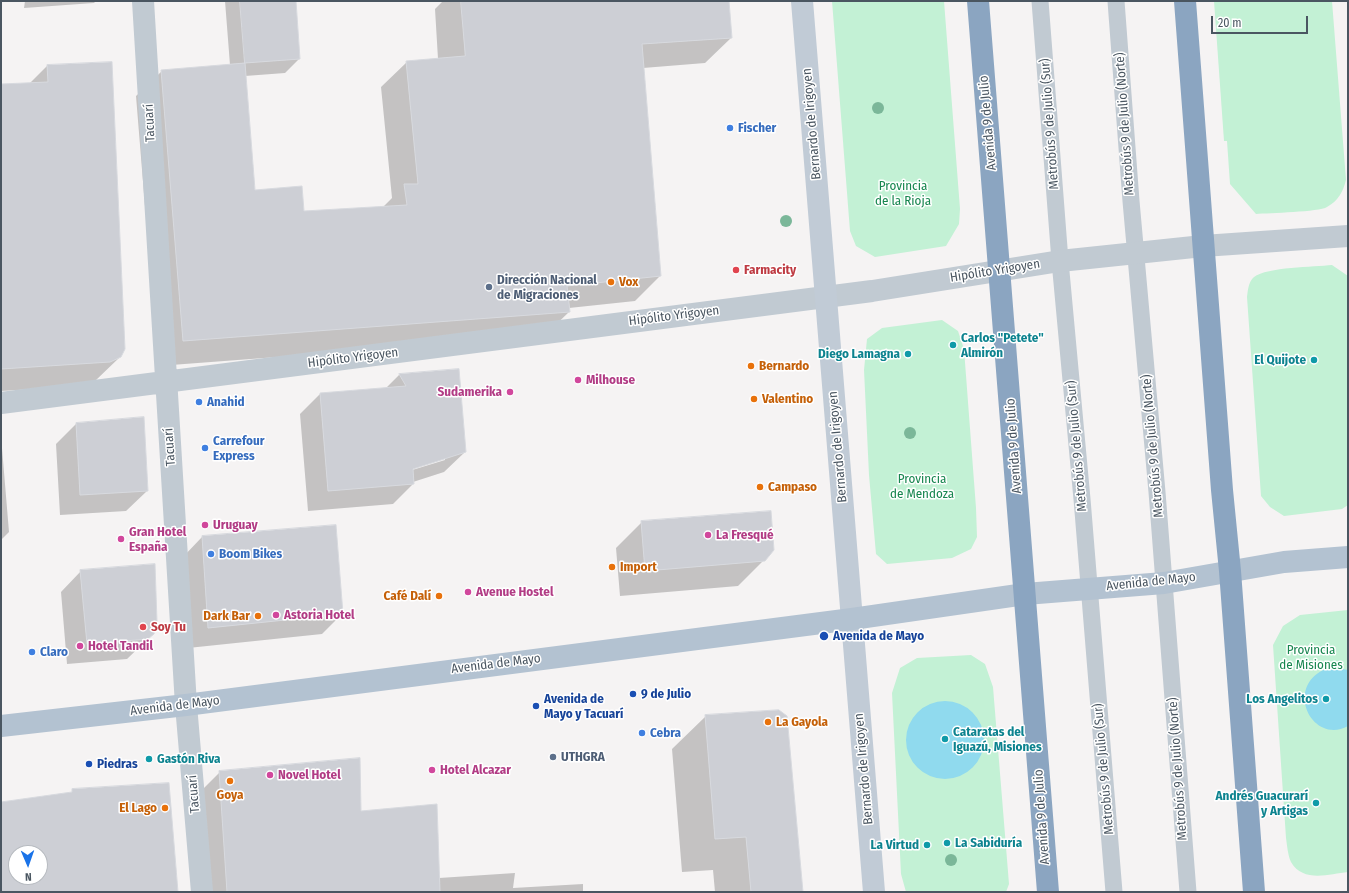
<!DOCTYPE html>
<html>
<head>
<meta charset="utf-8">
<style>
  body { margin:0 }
  #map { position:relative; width:1349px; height:893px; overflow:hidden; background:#f5f3f3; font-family:"Fira Sans Condensed",sans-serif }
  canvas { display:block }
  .frame { position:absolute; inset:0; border:2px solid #4a5661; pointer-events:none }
  .north { position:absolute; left:8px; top:845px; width:40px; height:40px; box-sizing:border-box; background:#fff; border:1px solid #b7bbc0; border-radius:50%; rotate:178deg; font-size:11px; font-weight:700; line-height:16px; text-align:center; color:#4a5661 }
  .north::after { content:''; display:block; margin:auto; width:14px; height:18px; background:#1a73e8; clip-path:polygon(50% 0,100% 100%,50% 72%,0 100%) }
  .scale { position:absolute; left:1211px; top:16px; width:97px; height:18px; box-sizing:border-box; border:2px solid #4a5661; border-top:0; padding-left:5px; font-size:12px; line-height:14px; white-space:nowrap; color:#4a5661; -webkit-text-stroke:3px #fff; paint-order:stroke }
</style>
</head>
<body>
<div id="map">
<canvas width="1349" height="893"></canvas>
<div class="frame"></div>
<div class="north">N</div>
<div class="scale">20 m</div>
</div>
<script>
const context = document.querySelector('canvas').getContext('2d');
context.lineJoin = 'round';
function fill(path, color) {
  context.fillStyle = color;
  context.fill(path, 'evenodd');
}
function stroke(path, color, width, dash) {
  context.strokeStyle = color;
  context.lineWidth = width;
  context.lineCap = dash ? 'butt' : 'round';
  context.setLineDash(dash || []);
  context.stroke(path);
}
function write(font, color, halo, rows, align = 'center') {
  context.font = font + ' "Fira Sans Condensed",sans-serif';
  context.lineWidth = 3;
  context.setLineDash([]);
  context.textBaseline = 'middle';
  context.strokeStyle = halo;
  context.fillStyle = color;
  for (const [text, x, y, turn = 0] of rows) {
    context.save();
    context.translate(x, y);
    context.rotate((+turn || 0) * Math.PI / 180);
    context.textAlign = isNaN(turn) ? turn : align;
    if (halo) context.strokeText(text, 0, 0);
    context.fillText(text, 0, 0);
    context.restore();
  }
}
const green = new Path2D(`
  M832 1H944L960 209 959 224 946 246 875 257 856 246 850 231Z
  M1214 1H1332L1346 180C1343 192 1338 201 1327 207 1319 212 1269 213 1256 214L1230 184 1227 141H1224Z
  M1332 265 1348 276V505L1342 509 1284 516 1270 507 1261 496 1247 297C1248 291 1248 282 1254 277 1267 267 1314 267 1332 265Z
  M942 320 958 331 964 349 976 508 977 537 971 549 952 558 887 564 876 554 869 475 864 370 867 339 882 328Z
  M1348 610V872C1329 874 1303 883 1291 862 1288 856 1287 845 1286 838L1273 645 1283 626 1300 615Z
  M971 655 985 664 993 687 1009 884 1006 892H906L901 874 892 693 900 668 917 658Z`);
const water = new Path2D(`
  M1330 667 1348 670V726C1312 746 1281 684 1330 667Z
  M906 740a39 39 0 1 1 78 0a39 39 0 1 1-78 0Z`);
const shadow = new Path2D(`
  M25 1H96L94 3 24 8Z
  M225 1H295L299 59 285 73 245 76 254 191 303 212 382 208 392 198 381 87 407 62 438 59 435 9 443 1H728L731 38 705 63 643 68 660 276 635 301 569 308V312L543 337 158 366 136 96 162 71 230 65Z
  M47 66 120 357 95 381 85 386 1 391V85L29 84Z
  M458 370 465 452 444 472 413 482V484L393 504 308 511 300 414 320 394 385 389 399 375ZM445 458V460L409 471 408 469Z
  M76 424 147 491 126 511 60 515 56 444Z
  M1 436 9 532 1 540Z
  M642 522 764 560 738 586 620 596 616 548Z
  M202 537 342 614 322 634 188 648 182 558Z
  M154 565 156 628 153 634 127 659 67 664 61 592 81 571Z
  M706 716 802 892H715L713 870 682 872 672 749Z
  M220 772 360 812 439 878 515 873 513 888 583 884V892H203L198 794Z`);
const building = new Path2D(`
  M240 1H296L300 59 245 63Z
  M461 1H729L732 38 642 44 661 276 567 286 570 312 183 341 161 70 245 63 255 190 302 186 304 211 407 205 404 184H418L406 61 465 56Z
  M112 62 125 349 121 357 110 362 1 369V84L48 82 47 65Z
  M459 369 466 452 413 469 414 484 328 491 320 393 406 386 399 374Z
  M144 417 148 491 80 495 76 423Z
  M771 511 774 550 765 561 645 571 641 521Z
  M336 525 343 614 208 628 202 536Z
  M155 564 157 622 154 634 148 639 87 644 80 570Z
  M779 710 787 716 803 892H751L746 837 715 839 705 715Z
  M360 758 361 811 437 804 440 892H227L219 771Z
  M169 783 178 892H1V802L72 792V789ZM16 853H40V877H16Z`);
const lane = new Path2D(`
  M1040 1 1060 261 1082 499 1114 892
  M1116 1 1131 201 1157 492 1188 892`);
const street = new Path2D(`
  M143 1 186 705 202 892
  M1 403 872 291 1060 261 1203 246 1348 236`);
const secondary = new Path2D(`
  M802 1 874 892`);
const primary = new Path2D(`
  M1 726 186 705 852 619 1025 594 1164 583 1284 562 1348 557`);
const highway = new Path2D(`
  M978 1 1048 892
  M1185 1 1222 490 1230 571 1254 892`);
const trees = [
  [878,108],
  [786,221],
  [910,433],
  [951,860]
];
const markers = [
  [730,128,4,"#3f7fe0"],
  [736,270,4,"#e0444e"],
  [611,282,4,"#e8710a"],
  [489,287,4,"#5c6f8a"],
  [953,345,4,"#0f9aa8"],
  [908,354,4,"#0f9aa8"],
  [1314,360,4,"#0f9aa8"],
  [751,366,4,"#e8710a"],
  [578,380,4,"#d1479c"],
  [510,392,4,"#d1479c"],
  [754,399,4,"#e8710a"],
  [199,402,4,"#3f7fe0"],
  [205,448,4,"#3f7fe0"],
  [760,487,4,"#e8710a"],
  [205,525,4,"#d1479c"],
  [708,535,4,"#d1479c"],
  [121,539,4,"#d1479c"],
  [211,554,4,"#3f7fe0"],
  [612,567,4,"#e8710a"],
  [468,592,4,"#d1479c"],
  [439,596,4,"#e8710a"],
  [276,615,4,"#d1479c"],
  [258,616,4,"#e8710a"],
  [143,627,4,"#e0444e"],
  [824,636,5,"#1a4fb4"],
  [80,646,4,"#d1479c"],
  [32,652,4,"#3f7fe0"],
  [633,694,4,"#1a4fb4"],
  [1326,699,4,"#0f9aa8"],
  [536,706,4,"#1a4fb4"],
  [768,722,4,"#e8710a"],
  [642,733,4,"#3f7fe0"],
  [945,739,4,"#0f9aa8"],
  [553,757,4,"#5c6f8a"],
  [149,759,4,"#0f9aa8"],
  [89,764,4,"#1a4fb4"],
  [432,770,4,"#d1479c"],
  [270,775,4,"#d1479c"],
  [230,781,4,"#e8710a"],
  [1316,803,4,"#0f9aa8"],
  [165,808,4,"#e8710a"],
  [947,843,4,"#0f9aa8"],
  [927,845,4,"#0f9aa8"]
];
const streetNames = [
  ["Tacuarí",150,123,-93],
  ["Avenida 9 de Julio",988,123,-95],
  ["Bernardo de Irigoyen",812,124,-95],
  ["Metrobús 9 de Julio (Sur)",1050,124,-94],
  ["Metrobús 9 de Julio (Norte)",1125,124,-94],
  ["Hipólito Yrigoyen",995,271,-9],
  ["Hipólito Yrigoyen",674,316,-7],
  ["Hipólito Yrigoyen",353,358,-7],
  ["Avenida 9 de Julio",1014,446,-94],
  ["Metrobús 9 de Julio (Sur)",1077,446,-95],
  ["Metrobús 9 de Julio (Norte)",1153,446,-95],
  ["Tacuarí",170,447,-94],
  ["Bernardo de Irigoyen",838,447,-95],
  ["Avenida de Mayo",1151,582,-6],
  ["Avenida de Mayo",496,664,-7],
  ["Avenida de Mayo",175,706,-7],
  ["Bernardo de Irigoyen",864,769,-95],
  ["Metrobús 9 de Julio (Sur)",1104,769,-95],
  ["Metrobús 9 de Julio (Norte)",1178,769,-94],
  ["Tacuarí",194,794,-95],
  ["Avenida 9 de Julio",1042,817,-94]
];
const shopNames = [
  ["Fischer",738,128],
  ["Anahid",207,402],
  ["Carrefour",213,441],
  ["Express",213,456],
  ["Boom Bikes",219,554],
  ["Claro",40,652],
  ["Cebra",650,733]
];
const parkNames = [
  ["Provincia",903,186],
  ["de la Rioja",903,201],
  ["Provincia",922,479],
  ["de Mendoza",922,494],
  ["Provincia",1311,650],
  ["de Misiones",1311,665]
];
const healthNames = [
  ["Farmacity",744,270],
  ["Soy Tu",151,627]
];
const serviceNames = [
  ["Dirección Nacional",497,280],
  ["de Migraciones",497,295],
  ["UTHGRA",561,757]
];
const foodNames = [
  ["Vox",619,282],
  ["Bernardo",759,366],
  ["Valentino",762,399],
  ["Campaso",768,487],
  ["Import",620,567],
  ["Café Dalí",431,596,"right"],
  ["Dark Bar",250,616,"right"],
  ["La Gayola",776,722],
  ["Goya",230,795,"center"],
  ["El Lago",157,808,"right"]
];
const cultureNames = [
  ["Carlos \"Petete\"",961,338,"left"],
  ["Almirón",961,353,"left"],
  ["Diego Lamagna",900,354],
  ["El Quijote",1306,360],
  ["Los Angelitos",1318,699],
  ["Cataratas del",953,732,"left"],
  ["Iguazú, Misiones",953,747,"left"],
  ["Gastón Riva",157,759,"left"],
  ["Andrés Guacurarí",1308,796],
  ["y Artigas",1308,811],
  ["La Sabiduría",955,843,"left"],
  ["La Virtud",919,845]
];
const hotelNames = [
  ["Milhouse",586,380],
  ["Sudamerika",502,392,"right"],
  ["Uruguay",213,525],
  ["Gran Hotel",129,532],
  ["España",129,547],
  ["La Fresqué",716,535],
  ["Avenue Hostel",476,592],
  ["Astoria Hotel",284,615],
  ["Hotel Tandil",88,646],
  ["Hotel Alcazar",440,770],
  ["Novel Hotel",278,775]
];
const transitNames = [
  ["Avenida de Mayo",833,636],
  ["9 de Julio",641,694],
  ["Avenida de",544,699],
  ["Mayo y Tacuarí",544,714],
  ["Piedras",97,764]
];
fill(green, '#c3f1d5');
fill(water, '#90daee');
fill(shadow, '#0003');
fill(building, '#cdcfd5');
stroke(building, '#d7d9de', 1);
stroke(lane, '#c1cad2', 17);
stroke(street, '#c1cad2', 22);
stroke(secondary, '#c1cbd6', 22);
stroke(primary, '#b3c2d1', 22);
stroke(highway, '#8ba5c1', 22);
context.fillStyle = '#7bb799';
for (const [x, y] of trees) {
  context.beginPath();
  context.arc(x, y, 6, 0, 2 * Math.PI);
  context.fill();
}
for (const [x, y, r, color] of markers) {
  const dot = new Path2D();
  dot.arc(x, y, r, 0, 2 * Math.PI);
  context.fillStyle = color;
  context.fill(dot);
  stroke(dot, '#fff', 1.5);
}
write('13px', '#4a5661', '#fff', streetNames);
write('bold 13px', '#366cbe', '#fff', shopNames, 'left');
write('13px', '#17864f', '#fff', parkNames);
write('bold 13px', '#be3a42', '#fff', healthNames, 'left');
write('bold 13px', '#4e5e75', '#fff', serviceNames, 'left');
write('bold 13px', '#c56008', '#fff', foodNames, 'left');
write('bold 13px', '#0d838f', '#fff', cultureNames, 'right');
write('bold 13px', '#b23c85', '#fff', hotelNames, 'left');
write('bold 13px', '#164399', '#fff', transitNames, 'left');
</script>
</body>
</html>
